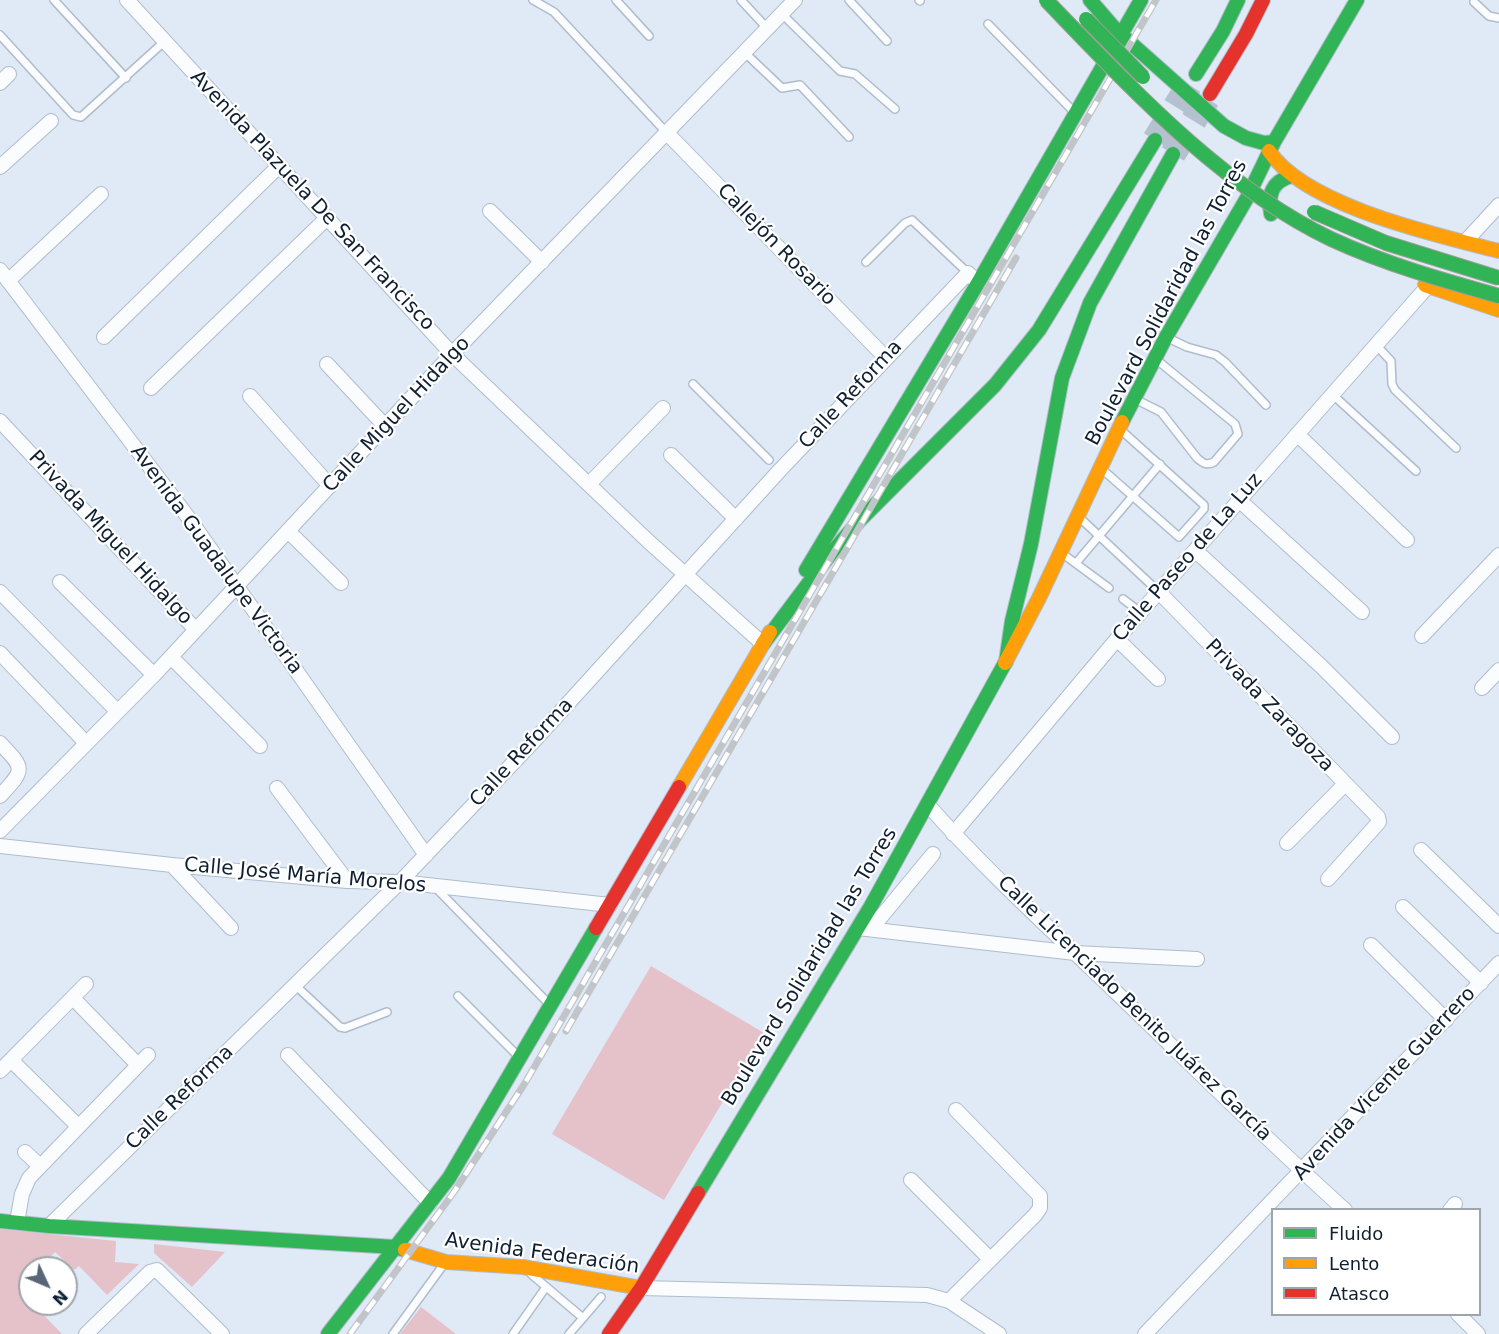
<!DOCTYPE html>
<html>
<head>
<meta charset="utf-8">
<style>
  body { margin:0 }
  #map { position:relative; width:1499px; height:1334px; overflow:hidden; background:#e0eaf6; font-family:"DejaVu Sans",sans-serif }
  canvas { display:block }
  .legend { position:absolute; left:1271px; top:1208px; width:210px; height:108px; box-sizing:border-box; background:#fff; border:2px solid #9fa5ad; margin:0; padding:8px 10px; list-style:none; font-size:18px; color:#0e1f32 }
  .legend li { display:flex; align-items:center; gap:12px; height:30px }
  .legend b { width:30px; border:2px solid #9fa5ad }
  .north { position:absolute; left:18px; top:1256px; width:60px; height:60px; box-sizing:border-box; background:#fff; border:2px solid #9fa5ad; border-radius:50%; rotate:134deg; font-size:16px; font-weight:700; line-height:24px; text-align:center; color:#0e1f32 }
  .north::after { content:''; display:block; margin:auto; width:21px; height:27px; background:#586677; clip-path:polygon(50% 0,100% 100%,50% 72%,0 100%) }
</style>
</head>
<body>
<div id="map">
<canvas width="1499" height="1334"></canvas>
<ul class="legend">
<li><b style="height:8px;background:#30b455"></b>Fluido</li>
<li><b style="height:8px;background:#ff9f0a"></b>Lento</li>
<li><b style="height:8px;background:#e5322d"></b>Atasco</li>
</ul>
<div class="north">N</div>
</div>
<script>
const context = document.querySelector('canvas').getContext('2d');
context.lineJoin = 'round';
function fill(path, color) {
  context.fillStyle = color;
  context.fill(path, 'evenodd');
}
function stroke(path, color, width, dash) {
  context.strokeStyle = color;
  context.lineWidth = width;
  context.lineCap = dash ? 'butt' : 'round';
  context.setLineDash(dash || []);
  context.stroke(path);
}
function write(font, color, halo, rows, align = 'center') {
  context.font = font + ' "DejaVu Sans",sans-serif';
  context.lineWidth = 4.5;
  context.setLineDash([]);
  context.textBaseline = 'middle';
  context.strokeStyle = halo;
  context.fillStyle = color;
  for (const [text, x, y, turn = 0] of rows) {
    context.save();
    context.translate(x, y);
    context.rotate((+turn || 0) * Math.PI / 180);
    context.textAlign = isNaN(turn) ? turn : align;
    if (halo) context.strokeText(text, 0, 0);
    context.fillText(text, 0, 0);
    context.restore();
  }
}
const green = new Path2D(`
  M651 966 764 1033 664 1200 552 1134Z
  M0 1229 116 1241 115 1262 139 1264 107 1295 79 1266 74 1270 55 1252 40 1268H30V1278L19 1290 30 1301V1304H33L62 1334H0Z
  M154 1244 225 1252 192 1287 154 1253Z
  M421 1307 456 1334H400Z`);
const highwayTunnel = new Path2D(`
  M1155 140 1196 74
  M1173 154 1210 94`);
const lane = new Path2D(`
  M54 0 126 78
  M533 0 554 12 666 132
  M616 0 649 36
  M741 0 767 28
  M849 0 887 41
  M919 0 920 1
  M1474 2 1489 16 1499 18
  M782 14 840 71 855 74 895 109
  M988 24 1074 112
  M0 35 73 115 81 117 165 41
  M744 52 782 88 800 85 849 137
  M866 262 905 223 912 220 968 273
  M1168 338 1187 347 1216 355 1225 362 1266 405
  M1376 345 1391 361 1392 384 1395 390 1456 448
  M693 384 769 460
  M1332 394 1416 471
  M1135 399 1161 412 1197 458C1203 463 1206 466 1214 462L1238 434 1235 424 1157 360
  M1103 470 1179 537 1204 509V505L1121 430
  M1080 518 1159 592
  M1063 554 1109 588
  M1076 563 1160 464
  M1123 599 1140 612
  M435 887 549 1004
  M295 985 340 1027 345 1028 387 1012
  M458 996 518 1056
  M531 1274 583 1318 569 1334
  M583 1318 601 1297
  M393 1334 444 1264
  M513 1334 546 1287`);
const street = new Path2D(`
  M127 0 452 354 648 541 763 644
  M0 83 9 74
  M666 132 886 358
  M0 167 51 121
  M490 211 542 262
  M1465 242 1499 205
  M0 270 188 517 426 855
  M8 281 101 194
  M104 337 279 166
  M327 364 385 426
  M151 388 327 218
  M250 396 330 486
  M0 421 196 630
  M1297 434 1407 540
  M671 455 736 519
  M589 484 663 408
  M1239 500 1362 612
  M288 531 341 583
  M1196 551 1322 667 1392 737
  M60 582 154 675
  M0 592 117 711
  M1159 592 1378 817 1379 822 1328 879
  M1422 636 1499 555
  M1117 639 1158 679
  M0 653 86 743
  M171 657 260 746
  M1482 688 1499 670
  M0 743C25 769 25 769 0 796
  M277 788 347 881
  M928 805C988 873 1056 934 1121 997 1195 1068 1268 1141 1345 1210
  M0 831 154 675 452 354 795 0
  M953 834 1117 639 1428 286
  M1287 843 1345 784
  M0 846 172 865 347 881 400 882 610 905
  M1421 850 1499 926
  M172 865 231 928
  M1403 907 1481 983
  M858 928 1075 953 1197 959
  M871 929 933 854
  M1371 945 1446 1020
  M73 998 138 1065
  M288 1055 430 1203
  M11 1060 78 1126
  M0 1071 86 984
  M25 1152 39 1165
  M911 1180 990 1259
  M1450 1210 1455 1204
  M17 1222 22 1194 29 1178 148 1055
  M49 1226 400 882 532 743 780 470 968 273 978 283
  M641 1288 927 1295 949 1301 999 1334
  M949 1301 1035 1215 1040 1208V1196L956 1110
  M1458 1314 1478 1334
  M86 1334 150 1272 157 1270 222 1334
  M1145 1334 1499 963`);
const fast = new Path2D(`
  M1090 0 1116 30 1224 126 1246 138 1264 143 1274 142
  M1196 74 1223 31 1238 0
  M1271 214C1268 195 1271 182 1291 176
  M1122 422 1166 337 1247 198 1274 142 1357 0
  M806 570 978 283 1141 0
  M763 644 832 552 860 520 995 385 1039 330 1155 140
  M1006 662 1012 621 1031 544 1062 378 1090 303 1173 154
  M698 1193 871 906 1005 663
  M0 1221 49 1226 395 1247 405 1250
  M328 1334 449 1178 596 928`);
const slow = new Path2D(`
  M1269 151C1305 206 1437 235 1499 251
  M1425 285 1499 310
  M1005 663 1039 598 1122 422
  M679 787 770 632
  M405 1250 446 1262 523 1267 641 1288`);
const jam = new Path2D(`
  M1210 94 1246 34 1263 0
  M596 928 679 787
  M609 1334 641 1288 698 1193`);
const rail = new Path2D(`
  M566 1031 1016 258
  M350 1334 454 1192 525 1083 1156 0`);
const fastBridge = new Path2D(`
  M1046 0C1130 87 1221 186 1331 239 1385 264 1442 280 1499 296
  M1086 19 1143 77
  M1314 212 1386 243 1499 278`);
const streetNames = [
  ["Avenida Plazuela De San Francisco",312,201,47],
  ["Callejón Rosario",776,245,46],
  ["Boulevard Solidaridad las Torres",1167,303,-62],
  ["Calle Reforma",851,395,-47],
  ["Calle Miguel Hidalgo",397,415,-47],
  ["Privada Miguel Hidalgo",110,538,47],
  ["Calle Paseo de La Luz",1188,558,-49],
  ["Avenida Guadalupe Victoria",216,560,54],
  ["Privada Zaragoza",1269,706,46],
  ["Calle Reforma",522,753,-47],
  ["Calle José María Morelos",305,876,5],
  ["Boulevard Solidaridad las Torres",810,967,-59],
  ["Calle Licenciado Benito Juárez García",1134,1009,44],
  ["Avenida Vicente Guerrero",1385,1084,-47],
  ["Calle Reforma",180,1098,-44],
  ["Avenida Federación",542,1254,8]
];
fill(green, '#e5c1c9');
stroke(highwayTunnel, '#b6c1cf', 26, [26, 13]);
stroke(lane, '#b0bccb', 10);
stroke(street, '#b0bccb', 16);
stroke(fast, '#b0bccb', 16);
stroke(slow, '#b0bccb', 16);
stroke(jam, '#b0bccb', 16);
stroke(lane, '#fafcfe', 7);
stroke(street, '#fafcfe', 14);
stroke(fast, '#30b455', 14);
stroke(slow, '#ff9f0a', 14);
stroke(jam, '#e5322d', 14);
stroke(rail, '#c1c5c9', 7);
stroke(rail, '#fff', 4.5, [14]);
stroke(fastBridge, '#a09e97', 16, []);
stroke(fastBridge, '#30b455', 14);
write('20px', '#0e1f32', '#fff', streetNames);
</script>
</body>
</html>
